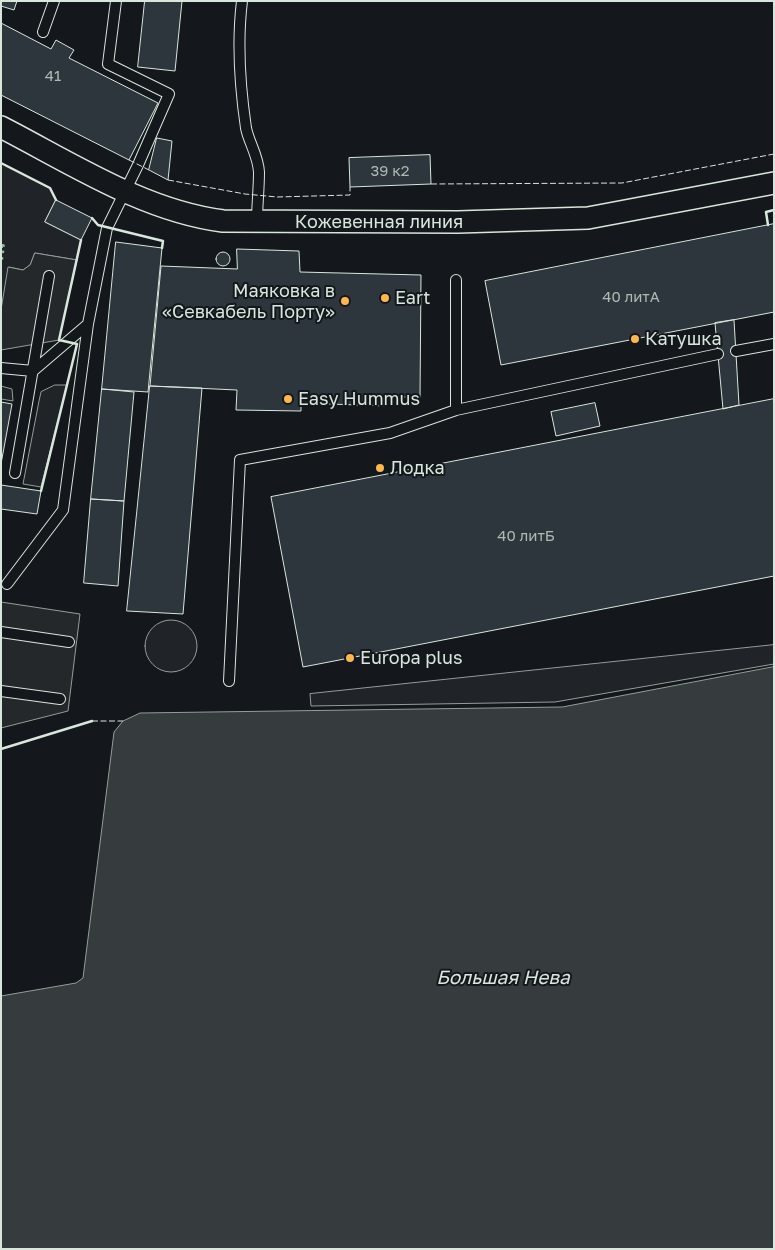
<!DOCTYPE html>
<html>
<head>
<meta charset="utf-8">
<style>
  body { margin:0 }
  #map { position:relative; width:775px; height:1250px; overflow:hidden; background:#14181c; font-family:"Golos Text",sans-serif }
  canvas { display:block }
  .frame { position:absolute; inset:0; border:2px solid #d8e6dc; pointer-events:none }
</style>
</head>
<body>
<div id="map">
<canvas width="775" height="1250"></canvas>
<div class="frame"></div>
</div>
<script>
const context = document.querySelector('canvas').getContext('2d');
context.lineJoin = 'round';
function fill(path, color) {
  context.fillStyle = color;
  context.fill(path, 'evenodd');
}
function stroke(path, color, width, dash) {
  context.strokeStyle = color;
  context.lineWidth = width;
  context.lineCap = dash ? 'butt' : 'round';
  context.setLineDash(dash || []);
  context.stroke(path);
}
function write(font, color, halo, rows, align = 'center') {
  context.font = font + ' "Golos Text",sans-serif';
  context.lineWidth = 4;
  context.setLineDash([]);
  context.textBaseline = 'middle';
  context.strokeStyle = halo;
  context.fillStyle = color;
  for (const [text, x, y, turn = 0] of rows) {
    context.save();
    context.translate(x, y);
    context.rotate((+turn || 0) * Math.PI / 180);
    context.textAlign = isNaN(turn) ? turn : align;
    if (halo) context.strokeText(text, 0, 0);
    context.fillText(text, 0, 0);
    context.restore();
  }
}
const green = new Path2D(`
  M1 163 50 188 56 200 45 222 81 240 77 260 35 253 30 265 23 270 9 267 1 310Z
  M55 385H67L41 487 23 484 39 401 41 392Z
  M1 386 12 389 13 401 1 399Z
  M145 646a26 26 0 1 1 52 0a26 26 0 1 1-52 0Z
  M774 645V664L555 702 311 706 310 694Z`);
const parking = new Path2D(`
  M35 253 77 260 59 340 1 350V310L8 267 23 270 30 265Z
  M1 602 80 614 68 711 1 728Z`);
const water = new Path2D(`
  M774 667V1249H1V996L76 983 83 978 114 732 123 721 140 713 562 707Z`);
const building = new Path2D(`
  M1 1H17L14 10 1 6Z
  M145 1H182L175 71 138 67Z
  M1 23 51 49 56 40 74 50 69 58 158 103 129 160 1 95Z
  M157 138 172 141 168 180 149 170Z
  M430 155 431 184 350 187 349 158Z
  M56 200 92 218 81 240 45 222Z
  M774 224V312L501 365 485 281Z
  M116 242 162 248 148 392 102 389Z
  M237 249 299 251 300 272 421 275 420 398 388 396 387 406 301 403V411L236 410 237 390 150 386 161 266 237 269Z
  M216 259a7 7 0 1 1 14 0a7 7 0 1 1-14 0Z
  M734 320 739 405 723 409 715 323Z
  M150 386 202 388 183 614 127 611Z
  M102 389 134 392 124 501 91 499Z
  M774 399V576L303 667 271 497Z
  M1 402 12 404 1 464Z
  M595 403 600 426 556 436 551 412Z
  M1 485 41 491 37 514 1 509Z
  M91 499 124 501 118 586 84 583Z`);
const service = new Path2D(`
  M242 1C237 42 240 87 246 128 249 143 258 155 259 172 259 188 257 206 257 222
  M43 32 54 1
  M456 280V410L718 354
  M736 351 774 344
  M1 368 33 371 88 324
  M15 473 49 276
  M7 584 63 510 88 324 107 228 138 165 169 94 108 64 116 1
  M1 632 69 642
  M229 681 240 460 390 433 456 410
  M1 691 60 699`);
const minor = new Path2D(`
  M1 127C71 163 144 211 223 221L458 222 588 218 774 183`);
const hedge = new Path2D(`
  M1 246H3L1 260`);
const fence = new Path2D(`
  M129 160 149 170
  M168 180 245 194 277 197 350 195V187
  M431 184 622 183 774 154
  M92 721H123`);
const wall = new Path2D(`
  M1 163 50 188 56 200
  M92 218 98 225 163 241 162 248
  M768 225 766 212 774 210
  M41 491 77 344 59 340 81 240
  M1 749 92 721`);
const markers = [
  [385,298,5,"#ffb74d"],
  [345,301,5,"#ffb74d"],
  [635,339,5,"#ffb74d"],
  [288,399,5,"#ffb74d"],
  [380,468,5,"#ffb74d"],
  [350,658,5,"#ffb74d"]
];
const numberNames = [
  ["41",53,76],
  ["39 к2",390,171],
  ["40 литА",631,297],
  ["40 литБ",526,536]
];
const streetNames = [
  ["Кожевенная линия",379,222]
];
const poiNames = [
  ["Маяковка в",335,291,"right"],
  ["«Севкабель Порту»",335,312,"right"],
  ["Eart",395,298],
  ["Катушка",645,339],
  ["Easy Hummus",298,399],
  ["Лодка",390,468],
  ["Europa plus",360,658]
];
const waterNames = [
  ["Большая Нева",503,978]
];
fill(green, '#202428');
stroke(green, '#939e99', 1);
fill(parking, '#24282b');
stroke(parking, '#939e99', 1);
fill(water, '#363b3e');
stroke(water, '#939e99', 1);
fill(building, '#2c363c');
stroke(building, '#d8e6dc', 1);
stroke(service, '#d8e6dc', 12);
stroke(minor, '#d8e6dc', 24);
stroke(service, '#14181c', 10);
stroke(minor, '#14181c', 21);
stroke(hedge, '#8ac095', 4, [2.5, 4]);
stroke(fence, '#d8e6dc', 1, [6, 2.5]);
stroke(wall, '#d8e6dc', 2.5);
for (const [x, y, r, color] of markers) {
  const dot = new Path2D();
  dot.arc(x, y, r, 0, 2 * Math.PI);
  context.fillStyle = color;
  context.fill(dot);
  stroke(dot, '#14181c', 2);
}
write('15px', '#adbab4', null, numberNames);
write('18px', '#d8e6dc', '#14181c', streetNames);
write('18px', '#d8e6dc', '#14181c', poiNames, 'left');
write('italic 19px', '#d8e6dc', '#14181c', waterNames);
</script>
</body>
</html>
